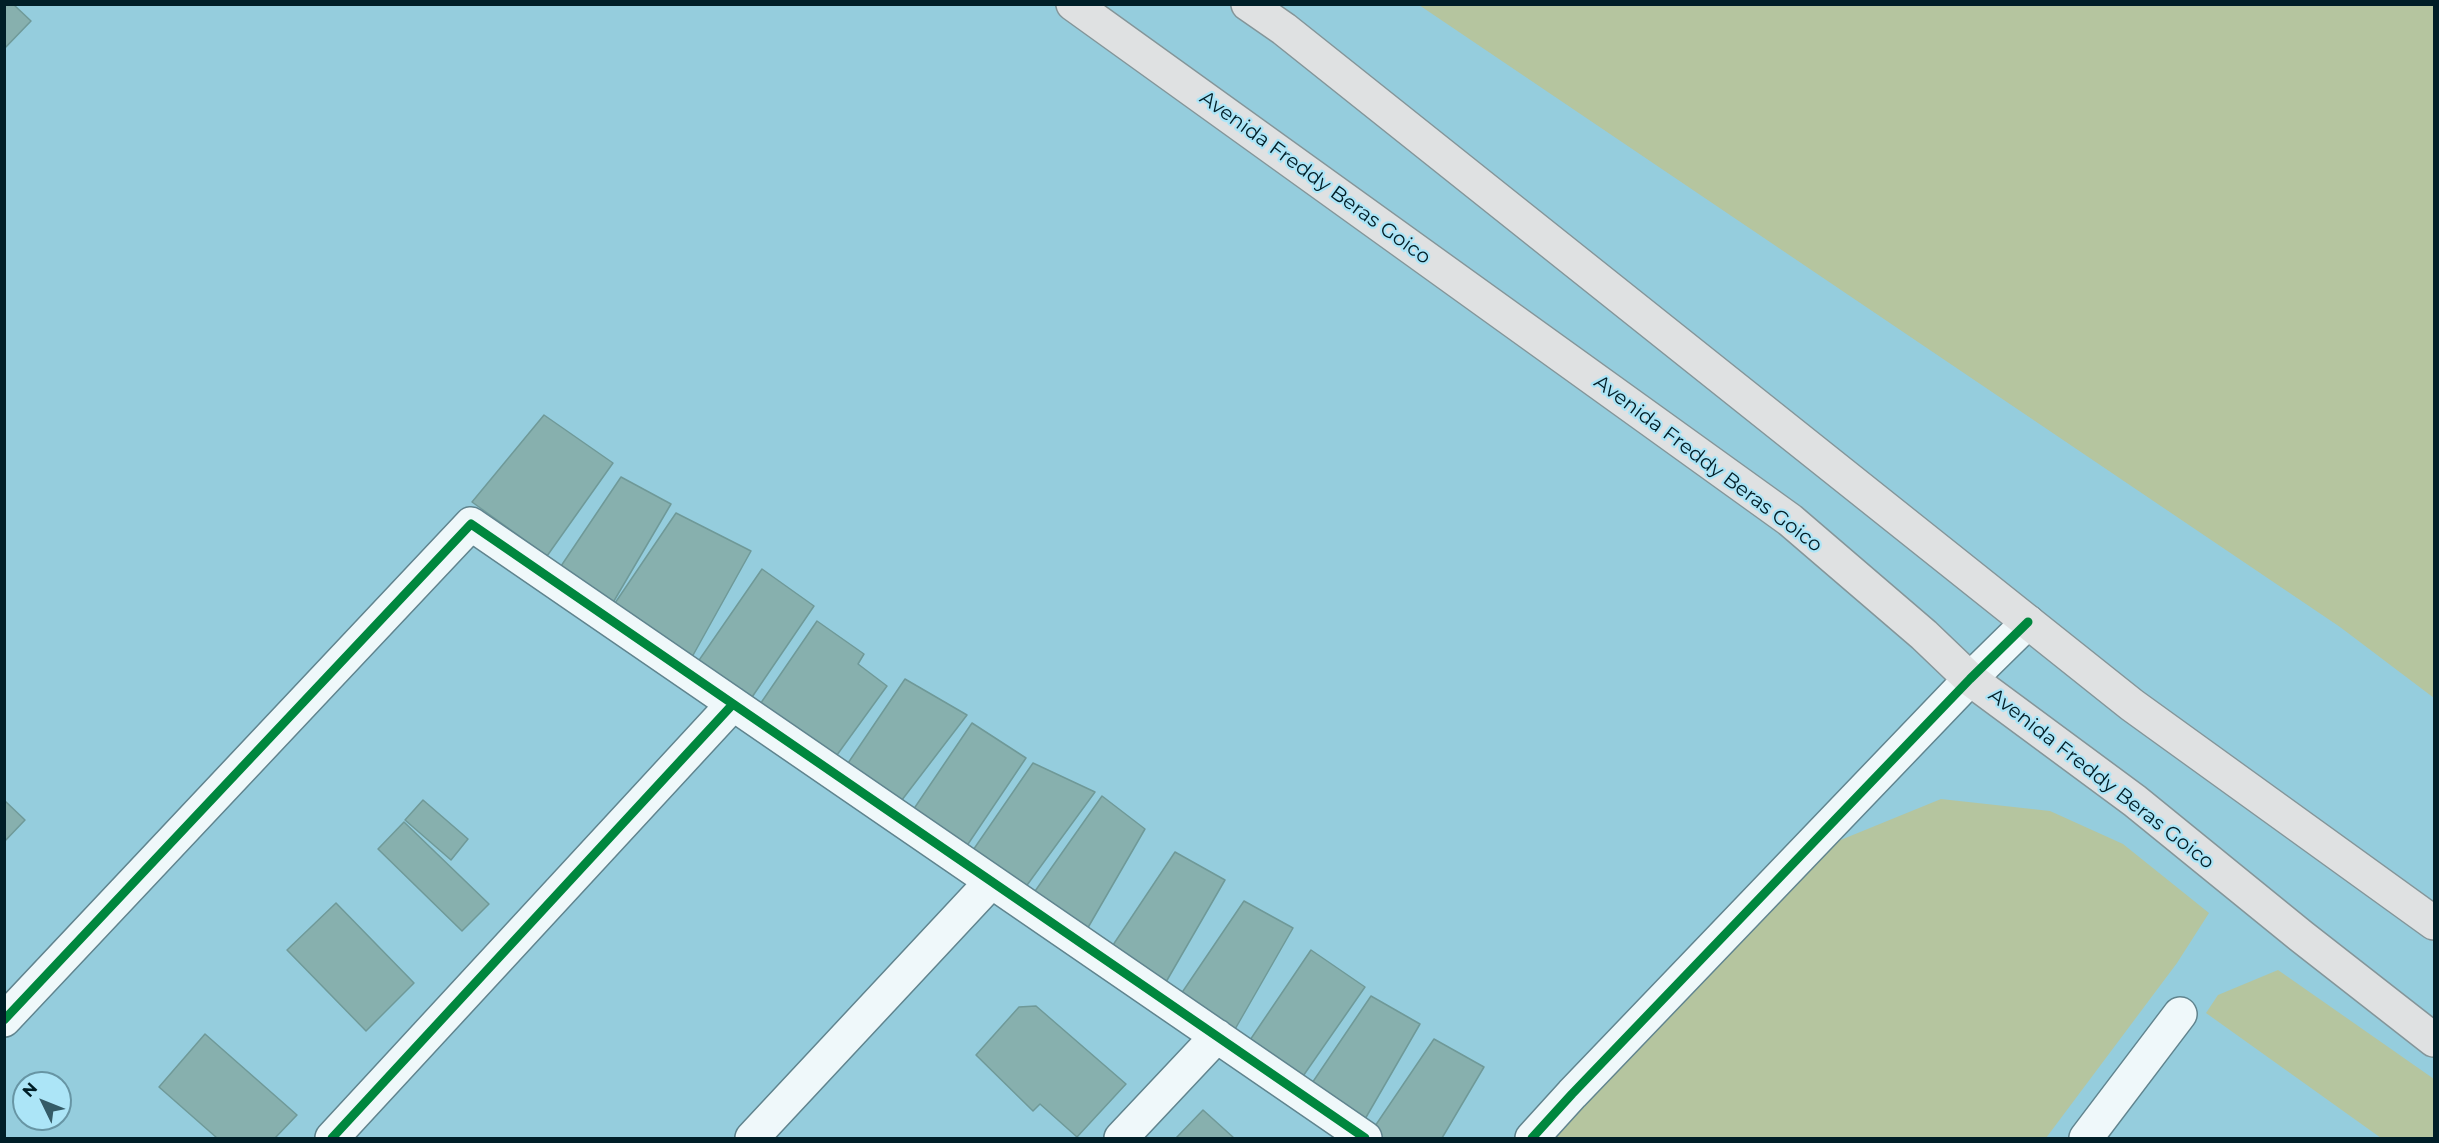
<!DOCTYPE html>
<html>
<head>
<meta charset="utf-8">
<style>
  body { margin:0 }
  #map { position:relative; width:2439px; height:1143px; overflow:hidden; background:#95cddd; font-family:Montserrat,sans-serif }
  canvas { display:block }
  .frame { position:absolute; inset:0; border:6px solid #001e27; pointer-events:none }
  .north { position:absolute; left:12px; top:1071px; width:60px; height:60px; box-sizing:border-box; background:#ace5f7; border:2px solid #6795a4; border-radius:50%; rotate:313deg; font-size:16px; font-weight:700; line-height:24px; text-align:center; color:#001e27 }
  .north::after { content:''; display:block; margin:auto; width:21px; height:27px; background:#345b67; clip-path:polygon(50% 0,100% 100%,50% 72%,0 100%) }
</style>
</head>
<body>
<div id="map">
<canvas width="2439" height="1143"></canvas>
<div class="frame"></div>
<div class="north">N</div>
</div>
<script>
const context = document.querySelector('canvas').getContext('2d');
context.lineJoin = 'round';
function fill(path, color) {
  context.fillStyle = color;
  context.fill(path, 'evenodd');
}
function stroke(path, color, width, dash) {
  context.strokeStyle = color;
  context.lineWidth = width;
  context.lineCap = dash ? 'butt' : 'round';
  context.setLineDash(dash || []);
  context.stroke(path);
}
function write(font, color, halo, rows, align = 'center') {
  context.font = font + ' Montserrat,sans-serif';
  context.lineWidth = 4.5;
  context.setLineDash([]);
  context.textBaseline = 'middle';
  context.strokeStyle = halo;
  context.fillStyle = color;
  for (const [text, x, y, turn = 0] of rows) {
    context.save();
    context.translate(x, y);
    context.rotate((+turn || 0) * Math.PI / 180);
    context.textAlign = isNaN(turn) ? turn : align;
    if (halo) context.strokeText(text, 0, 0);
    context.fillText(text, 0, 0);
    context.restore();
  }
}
const green = new Path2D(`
  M1419 5H2434V698L2340 627Z
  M1941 799 2050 811 2123 844 2209 913 2177 963 2046 1138H1539L1821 848Z
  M2278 970 2434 1079V1138H2381L2206 1013 2218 995Z`);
const building = new Path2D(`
  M4 4H13L31 21 4 49Z
  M544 415 613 463 547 556 472 502Z
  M621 477 671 504 611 606 559 569Z
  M676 513 751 551 692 657 613 606Z
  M762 569 814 606 748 703 695 666Z
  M817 621 864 654 858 664 887 686 829 766 754 713Z
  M905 679 967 715 895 809 842 772Z
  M972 723 1026 758 962 853 909 816Z
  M1033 763 1095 792 1022 892 969 856Z
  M1102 796 1145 829 1086 931 1033 894Z
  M4 800 25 820 4 842Z
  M423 800 468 839 451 860 405 820Z
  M404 822 489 904 462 931 378 849Z
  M1175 852 1225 880 1166 982 1113 945Z
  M1244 901 1293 928 1234 1031 1181 994Z
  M336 903 414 983 366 1031 287 950Z
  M1311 950 1365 987 1301 1079 1248 1043Z
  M1371 996 1420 1024 1361 1126 1308 1089Z
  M1036 1006 1126 1084 1077 1137 1040 1104 1033 1111 976 1055 1019 1007Z
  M205 1034 297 1115 275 1138H217L159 1087Z
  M1434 1039 1484 1067 1442 1138H1381L1371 1132Z
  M1203 1110 1234 1138H1176Z`);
const minor = new Path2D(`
  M4 1020 471 524 1365 1138
  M332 1138 733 704
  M752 1138 991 882
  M1121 1138 1217 1036
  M1532 1138 1572 1094 1970 679 2028 622
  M2086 1138 2180 1014`);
const primary = new Path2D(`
  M1073 4 1790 520 1924 635 1970 679 2135 801 2301 936 2434 1040
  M1248 4 1284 29 2132 705 2434 923`);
const cycleway = new Path2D(`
  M4 1020 471 524 1365 1138
  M332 1138 733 704
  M1532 1138 1572 1094 1970 679 2028 622`);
const streetNames = [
  ["Avenida Freddy Beras Goico",1315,178,36],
  ["Avenida Freddy Beras Goico",1708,464,37],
  ["Avenida Freddy Beras Goico",2101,779,38]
];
fill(green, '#b5c59f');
fill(building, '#87b0ae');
stroke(building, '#6f9998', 1.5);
stroke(minor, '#60848e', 36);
stroke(primary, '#849599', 36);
stroke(minor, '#eff8fa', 33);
stroke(primary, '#dfe1e2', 33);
stroke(cycleway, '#00873e', 9);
write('20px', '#001e27', '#ace5f7', streetNames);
</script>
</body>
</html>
